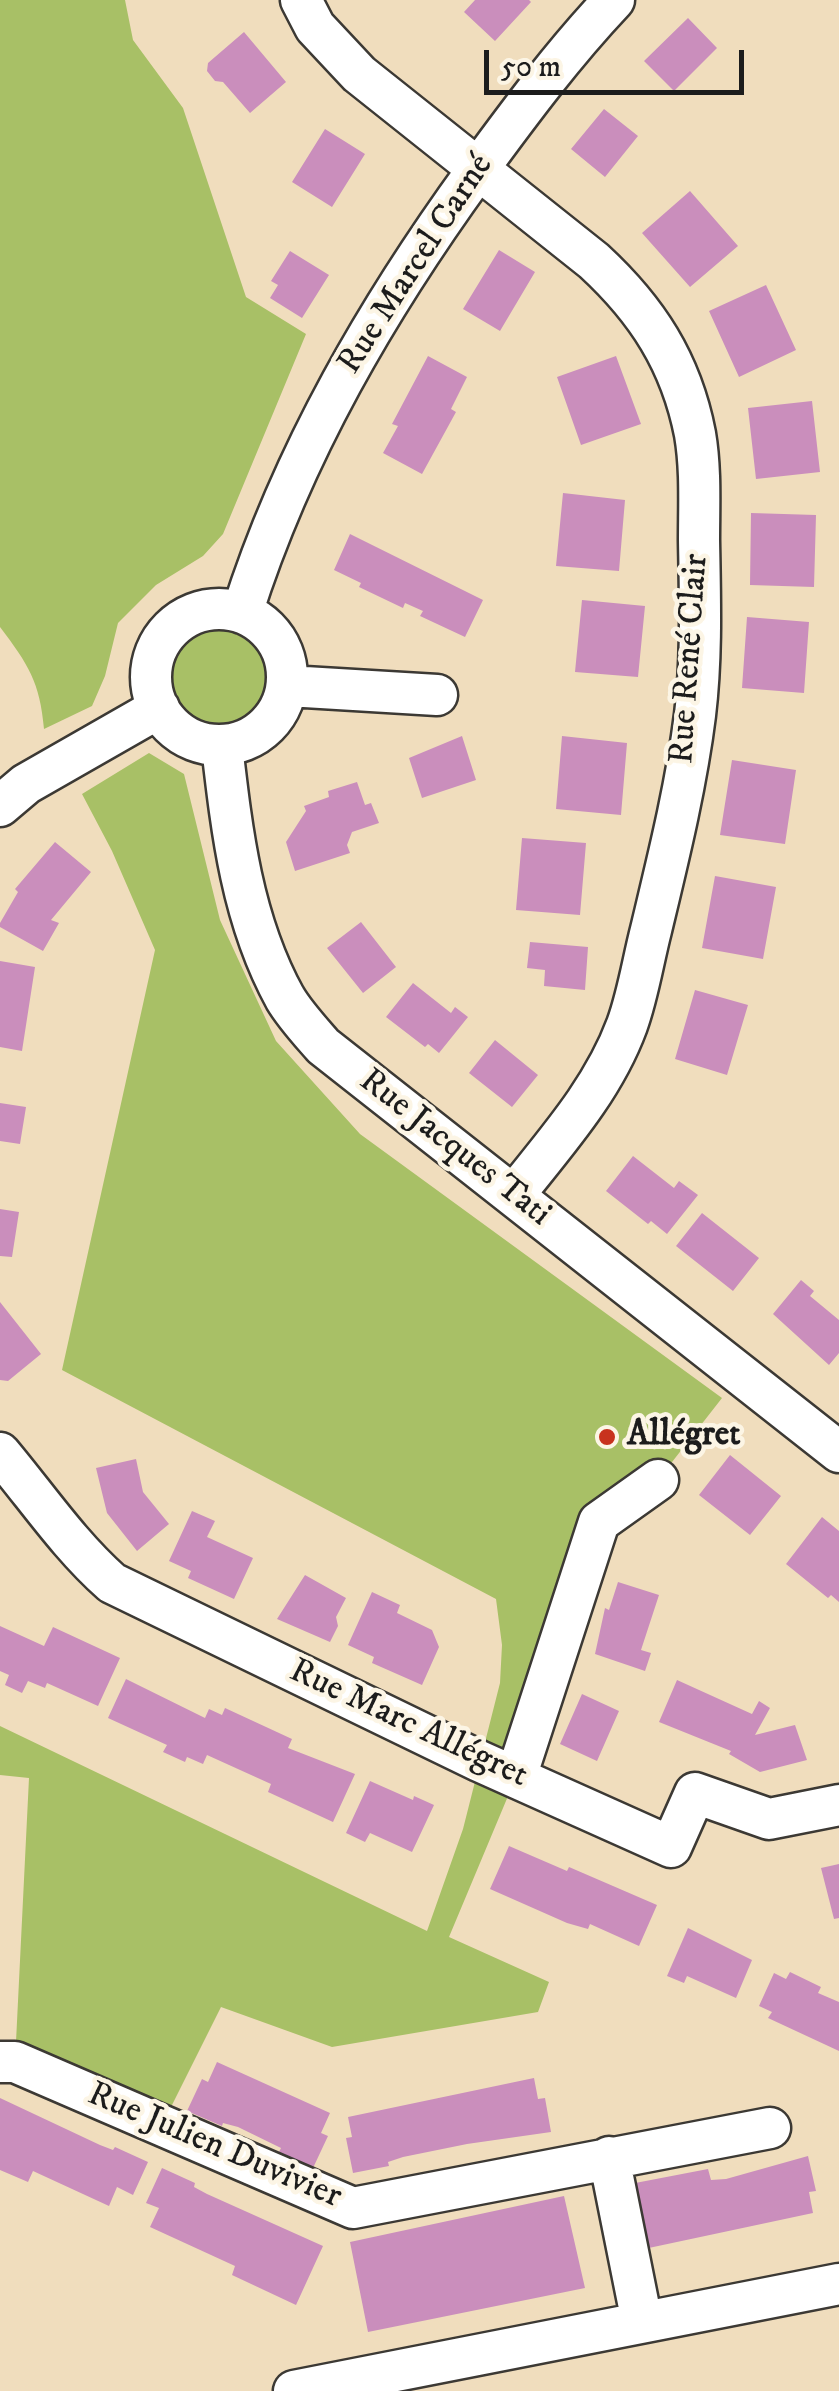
<!DOCTYPE html>
<html>
<head>
<meta charset="utf-8">
<style>
  body { margin:0 }
  #map { position:relative; width:839px; height:2391px; overflow:hidden; background:#f0ddbd; font-family:"IM FELL DW Pica",serif }
  canvas { display:block }
  .scale { position:absolute; left:484px; top:50px; width:260px; height:45px; box-sizing:border-box; border:5px solid #1c1c1c; border-top:0; padding-left:12px; font-size:30px; line-height:35px; white-space:nowrap; color:#1c1c1c; -webkit-text-stroke:8px #fcf5e5; paint-order:stroke }
</style>
</head>
<body>
<div id="map">
<canvas width="839" height="2391"></canvas>
<div class="scale">50 m</div>
</div>
<script>
const context = document.querySelector('canvas').getContext('2d');
context.lineJoin = 'round';
function fill(path, color) {
  context.fillStyle = color;
  context.fill(path, 'evenodd');
}
function stroke(path, color, width, dash) {
  context.strokeStyle = color;
  context.lineWidth = width;
  context.lineCap = dash ? 'butt' : 'round';
  context.setLineDash(dash || []);
  context.stroke(path);
}
function write(font, color, halo, rows, align = 'center') {
  context.font = font + ' "IM FELL DW Pica",serif';
  context.lineWidth = 9;
  context.setLineDash([]);
  context.textBaseline = 'middle';
  context.strokeStyle = halo;
  context.fillStyle = color;
  for (const [text, x, y, turn = 0] of rows) {
    context.save();
    context.translate(x, y);
    context.rotate((+turn || 0) * Math.PI / 180);
    context.textAlign = isNaN(turn) ? turn : align;
    if (halo) context.strokeText(text, 0, 0);
    context.fillText(text, 0, 0);
    context.restore();
  }
}
const green = new Path2D(`
  M0 0H125L133 40 183 108 246 297 306 334 223 534 203 556 156 585 118 623 105 676 92 706 44 729C40 682 28 664 0 627Z
  M167 677a52 52 0 1 1 104 0a52 52 0 1 1-104 0Z
  M149 753 184 774 220 920 276 1041 360 1134 722 1398 658 1480 599 1522 516 1777 449 1937 549 1982 538 2012 332 2047 221 2007 162 2125 15 2062 29 1778 0 1775V1726L427 1931 463 1829 500 1683 502 1645 496 1599 62 1370 155 950 112 851 82 794Z`);
const building = new Path2D(`
  M475 0H529L531 2 495 41 464 12Z
  M688 18 717 48 674 91 644 61Z
  M244 32 286 82 250 113 223 82 215 81 207 71 208 63Z
  M604 109 638 136 605 177 571 149Z
  M325 129 365 154 332 207 292 182Z
  M690 191 738 246 690 287 642 233Z
  M499 250 535 272 500 331 463 309Z
  M290 251 329 275 302 318 270 298 278 285 271 281Z
  M766 285 796 350 739 377 709 311Z
  M428 356 467 377 451 409 456 412 422 474 383 453 398 426 392 424Z
  M616 356 641 424 581 445 557 377Z
  M812 401 820 472 756 479 748 408Z
  M563 493 625 500 619 571 556 566Z
  M751 513 816 515 814 587 750 585Z
  M350 534 483 600 465 637 420 616 423 611 405 603 403 608 359 587 361 583 334 570Z
  M582 600 645 606 638 677 575 672Z
  M747 617 809 622 804 693 742 688Z
  M462 736 476 780 422 798 409 758Z
  M562 736 627 743 621 815 556 809Z
  M732 760 796 770 785 844 720 835Z
  M357 782 365 805 371 803 379 823 352 832 347 845 350 853 295 871 286 842 306 811 304 806 329 797 328 791Z
  M522 838 586 843 580 915 516 910Z
  M55 842 91 872 51 920 59 923 43 951 0 927V923L18 892 15 889Z
  M715 876 776 887 763 959 702 948Z
  M361 922 396 967 363 993 327 948Z
  M530 942 588 947 585 990 544 986 545 970 527 968Z
  M0 961 35 967 22 1051 0 1047Z
  M413 983 451 1013 455 1007 468 1017 439 1053 428 1044 425 1047 386 1017Z
  M695 990 748 1005 727 1075 675 1059Z
  M495 1040 538 1075 512 1107 469 1073Z
  M0 1103 26 1107 20 1144 0 1141Z
  M633 1156 674 1188 679 1181 698 1195 667 1234 651 1221 648 1224 606 1191Z
  M0 1209 19 1212 12 1257 0 1256Z
  M702 1213 759 1258 733 1291 676 1246Z
  M801 1280 814 1291 810 1296 839 1320V1353L829 1365 773 1314Z
  M0 1302 41 1354 8 1381 0 1380Z
  M730 1455 781 1496 750 1535 699 1495Z
  M136 1459 143 1492 169 1524 137 1551 107 1513 96 1468Z
  M192 1511 215 1521 207 1537 253 1558 234 1599 188 1578 191 1571 169 1561Z
  M822 1517 839 1531V1602L831 1595 828 1598 786 1564Z
  M305 1575 346 1598 336 1617 338 1626 330 1642 277 1619Z
  M618 1582 659 1595 641 1650 651 1653 645 1671 595 1654 605 1608 609 1610Z
  M372 1592 400 1605 397 1613 432 1630 439 1647 422 1685 372 1663 374 1657 348 1645Z
  M0 1626 44 1646 53 1627 120 1658 98 1706 47 1683 45 1688 28 1681 22 1693 5 1685 9 1675 0 1671Z
  M126 1679 205 1718 209 1709 222 1715 225 1708 292 1739 288 1748 355 1774 333 1822 268 1792 271 1784 207 1755 203 1764 187 1757 185 1762 163 1752 167 1745 108 1718Z
  M677 1680 752 1714 759 1701 770 1708 755 1735 795 1725 807 1760 760 1772 729 1754 731 1751 659 1722Z
  M582 1694 619 1711 597 1761 560 1744Z
  M370 1781 413 1800 414 1796 434 1805 412 1852 370 1833 365 1842 346 1833Z
  M509 1846 567 1871 569 1867 657 1905 639 1946 590 1924 588 1929 567 1923 490 1889Z
  M839 1864V1918L834 1919 821 1868Z
  M688 1928 752 1960 736 1998 687 1976 684 1983 667 1976Z
  M790 1972 821 1987 818 1993 839 2002V2051L768 2018 772 2012 759 2006 774 1973 786 1979Z
  M217 2062 330 2113 321 2133 328 2136 313 2168 279 2152 281 2148 238 2127 223 2123 222 2126 187 2111 202 2079 208 2082Z
  M534 2078 538 2099 545 2098 551 2132 467 2144 403 2157 388 2162 389 2166 353 2173 346 2138 352 2137 348 2117Z
  M0 2098 100 2145 113 2150 115 2147 148 2162 133 2195 117 2187 109 2206 33 2171 28 2182 0 2170Z
  M808 2156 816 2191 809 2192 813 2213 644 2249 630 2184 708 2169 711 2180 726 2179Z
  M162 2168 195 2183 194 2187 207 2194 323 2246 296 2305 232 2275 235 2266 150 2227 159 2208 146 2203Z
  M564 2196 585 2288 368 2332 350 2242Z`);
const minor = new Path2D(`
  M301 0 315 27 359 74 594 261C647 310 681 362 695 434 701 469 699 505 699 540 700 598 702 657 695 715 686 787 668 859 651 930 643 961 638 995 627 1025 603 1090 556 1142 514 1195
  M151 677a68 68 0 1 1 136 0a68 68 0 1 1-136 0Z
  M242 613C293 452 378 307 476 172 520 112 563 54 614 0
  M288 686 437 695
  M222 746C232 833 242 920 285 998 295 1015 310 1031 323 1046L839 1452
  M0 806 26 784 159 708
  M0 1453C37 1497 69 1545 112 1583L479 1761 671 1847 695 1793 769 1819 839 1805
  M516 1777 599 1522 658 1480
  M0 2062H15L353 2208 770 2128
  M609 2157 642 2322
  M294 2391 839 2284`);
const markers = [
  [607,1437,10,"#c8321e"]
];
const streetNames = [
  ["Rue Marcel Carné",417,265,-57],
  ["Rue René Clair",691,659,-86],
  ["Rue Jacques Tati",454,1149,38],
  ["Rue Marc Allégret",408,1725,25],
  ["Rue Julien Duvivier",214,2147,23]
];
const poiNames = [
  ["Allégret",627,1437]
];
fill(green, '#a8c066');
fill(building, '#ca8ebc');
stroke(minor, '#3c3934', 45);
stroke(minor, '#fff', 40);
for (const [x, y, r, color] of markers) {
  const dot = new Path2D();
  dot.arc(x, y, r, 0, 2 * Math.PI);
  context.fillStyle = color;
  context.fill(dot);
  stroke(dot, '#fcf5e5', 4);
}
write('35px', '#1c1c1c', '#fcf5e5', streetNames);
write('bold 35px', '#1c1c1c', '#fcf5e5', poiNames, 'left');
</script>
</body>
</html>
